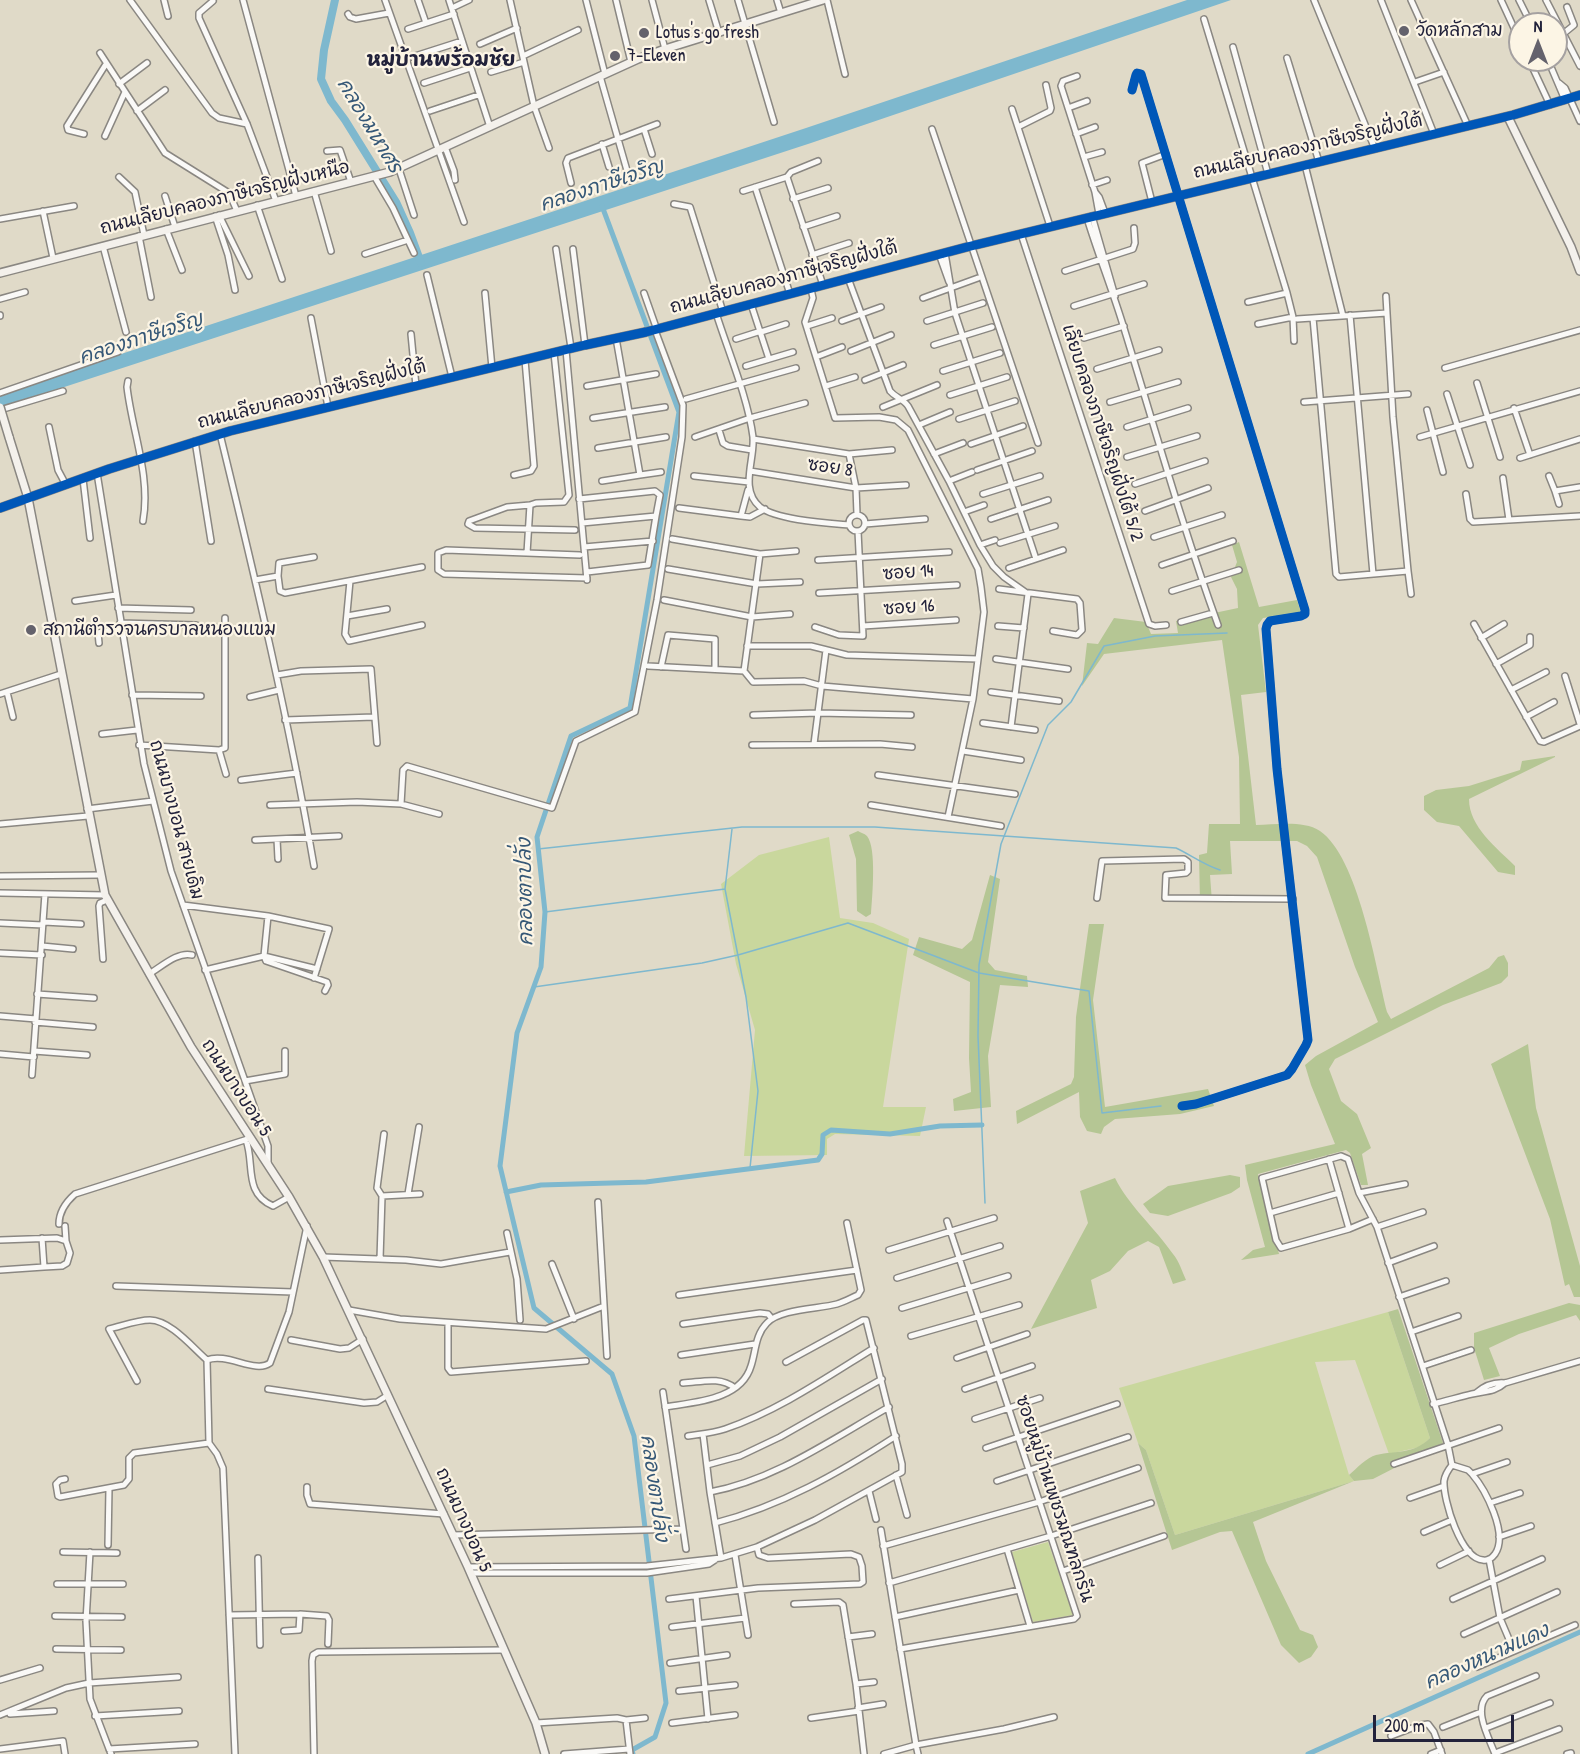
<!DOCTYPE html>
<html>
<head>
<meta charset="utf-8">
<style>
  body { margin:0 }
  #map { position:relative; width:1580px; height:1754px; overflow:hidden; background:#e0dac8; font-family:"Patrick Hand",sans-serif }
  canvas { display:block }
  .north { position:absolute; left:1508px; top:12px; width:60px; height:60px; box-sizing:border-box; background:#fcf5e5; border:2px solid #a5a1a1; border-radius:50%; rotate:0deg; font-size:16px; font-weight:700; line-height:24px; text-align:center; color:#22223b }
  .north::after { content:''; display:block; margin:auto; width:21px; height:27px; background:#64626c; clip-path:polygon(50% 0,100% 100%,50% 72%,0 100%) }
  .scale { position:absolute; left:1373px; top:1715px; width:141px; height:27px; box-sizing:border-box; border:3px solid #22223b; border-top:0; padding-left:8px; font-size:18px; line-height:21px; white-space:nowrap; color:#22223b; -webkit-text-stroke:4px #fcf5e5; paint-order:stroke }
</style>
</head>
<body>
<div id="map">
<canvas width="1580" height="1754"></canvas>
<div class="north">N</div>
<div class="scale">200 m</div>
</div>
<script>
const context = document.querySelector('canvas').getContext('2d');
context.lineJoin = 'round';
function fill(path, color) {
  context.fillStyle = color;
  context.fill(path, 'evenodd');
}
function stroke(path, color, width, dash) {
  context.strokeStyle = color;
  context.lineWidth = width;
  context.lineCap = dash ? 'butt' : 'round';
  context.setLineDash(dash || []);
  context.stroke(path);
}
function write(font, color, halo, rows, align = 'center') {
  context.font = font + ' "Patrick Hand","Playpen Sans Thai",sans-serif';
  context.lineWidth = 4.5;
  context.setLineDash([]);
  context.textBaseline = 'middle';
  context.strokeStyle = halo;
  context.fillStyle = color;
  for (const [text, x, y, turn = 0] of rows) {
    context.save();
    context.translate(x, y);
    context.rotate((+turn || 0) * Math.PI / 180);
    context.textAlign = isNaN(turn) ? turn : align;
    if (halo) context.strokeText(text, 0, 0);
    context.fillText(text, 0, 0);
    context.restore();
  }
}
const green = new Path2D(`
  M829 837 840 918 873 923 909 939 883 1107H926L920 1136 835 1134 827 1139V1155L744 1156 755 1030 736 964 721 884 759 855Z
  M1388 1312 1430 1438 1420 1447 1389 1454 1355 1360 1315 1362 1349 1475 1354 1481 1175 1535 1146 1450 1138 1443 1119 1388Z
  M1048 1542 1073 1615 1033 1622 1012 1552Z`);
const forest = new Path2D(`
  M1239 542 1259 607 1297 600 1301 613 1263 618 1258 625 1266 692 1241 695 1256 825C1275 825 1303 820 1320 831 1358 857 1376 967 1387 1012L1391 1019 1489 968 1498 957 1504 955 1508 963V976L1501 983 1443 1005 1335 1059 1329 1069 1341 1101 1357 1114 1371 1148 1362 1154 1368 1185H1361L1350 1153 1346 1150 1258 1174 1279 1254 1241 1260 1253 1250 1265 1247 1247 1180 1245 1165 1335 1144 1311 1085 1305 1065 1316 1056 1378 1022 1355 967 1317 857 1307 846 1297 841H1230L1232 874 1210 875 1212 902H1200L1199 855 1207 853 1209 824H1240L1239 757 1222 640 1104 654 1082 686 1087 643 1098 644 1114 618 1146 622 1151 634 1178 633 1176 621 1238 608 1237 589 1231 577 1237 562 1232 545Z
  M1555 756V757L1469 799C1469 827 1497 848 1515 866V875L1498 872 1459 826 1437 822 1424 810V796L1436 790 1469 786 1520 770 1522 761Z
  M858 831C861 833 864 833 867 836 877 848 872 898 871 914L866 917 857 911 856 859 849 835Z
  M990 875 1000 879 988 962 995 970 1027 976 1028 987 1000 985 988 1056 991 1107 954 1111 953 1099 971 1092 969 1058 970 982 913 955 919 937 962 949 972 940Z
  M1089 924H1104L1093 1000 1105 1107 1208 1089 1214 1106 1180 1114 1115 1119 1104 1127 1101 1134 1087 1131 1080 1117 1079 1092 1017 1124 1016 1111 1071 1084 1074 1077 1076 1017Z
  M1528 1044 1536 1108 1580 1266V1297H1574L1569 1284 1565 1286 1550 1219 1491 1064Z
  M1230 1175 1240 1177V1187L1231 1193 1168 1216 1150 1213 1143 1204 1168 1186Z
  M1115 1178C1129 1206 1155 1228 1173 1254 1179 1261 1182 1271 1186 1280L1173 1284 1159 1247 1148 1241 1128 1251 1110 1271 1091 1280 1097 1308 1031 1329 1088 1223 1080 1191Z
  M1569 1303 1580 1305V1321L1576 1315 1519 1334 1489 1348 1500 1376 1484 1380 1474 1348V1333Z
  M1398 1309 1443 1443 1373 1479 1354 1481 1253 1522 1266 1561 1300 1630 1313 1635 1318 1647 1311 1657 1299 1663 1281 1645 1232 1531 1220 1532 1172 1550 1138 1443 1146 1450 1175 1535 1354 1481 1349 1475C1356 1469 1367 1457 1376 1455 1398 1450 1412 1455 1430 1438L1388 1312Z`);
const water = new Path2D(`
  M1187 0H1231L811 143 0 408V394L806 128Z`);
const stream = new Path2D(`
  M732 829 725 889 746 997 758 1091 750 1168
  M538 849 742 827H875L1176 848C1191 855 1204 865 1220 870
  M545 912 725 889
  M534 987 702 963 738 955 848 923 979 973 1089 991 1102 1113 1161 1106
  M985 1203 978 1036 979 965 1001 844 1048 725 1071 702 1104 646 1155 636 1227 633`);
const canal = new Path2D(`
  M602 206 679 412 630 708 571 736 537 837 545 912 541 967 517 1033 500 1166 534 1308 612 1374 634 1436 666 1703 655 1737 632 1750 633 1754
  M506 1192 541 1185 646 1182 818 1160 822 1154 823 1135 831 1130 890 1134 940 1126 982 1125
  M1308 1754 1580 1632`);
const river = new Path2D(`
  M335 0 324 50 321 79 331 101 345 120 396 202 410 233 421 263`);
const street = new Path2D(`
  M130 0 212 113 219 118 247 124
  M164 0 168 16
  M243 0 296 196
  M385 0 464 222
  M418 0 426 23
  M449 0 490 127
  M510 0 534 106 549 148
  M586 0 605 74
  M616 0 631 62
  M652 0 665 49
  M709 0 719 33
  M738 0 774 122
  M777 0 781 13
  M827 0 845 74
  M1314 0 1375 149
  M1381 0 1434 134
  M1411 0 1468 126
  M1501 0 1520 41
  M1519 0 1531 24
  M1546 0 1580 66
  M213 1 199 13V18L247 124 276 201
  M452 8 469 0
  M348 14 350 17 356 19 389 13
  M1204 19 1287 293 1248 302
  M408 29 454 14
  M1563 34 1574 25 1567 7
  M480 44 517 28
  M1233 47 1268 174
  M100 53 165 153 229 193 237 211
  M523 56 578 30
  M412 57 462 41
  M1287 58 1319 162
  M1529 60 1550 105
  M1548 60 1565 100
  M491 72 524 62
  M600 76 630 181
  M1077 76 1063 81 1061 86 1095 192 1099 214
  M1415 82 1444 72
  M424 83 470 68
  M1559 83 1565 88 1580 121
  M119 84 147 63
  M1132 90 1136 75 1137 73 1141 74 1305 610V614L1301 616 1270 621 1267 625 1266 629 1277 769 1308 1040 1306 1045 1292 1069 1287 1075 1196 1104 1182 1106
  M1068 108 1087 101
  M1012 109 1050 226
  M137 111 165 90
  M430 111 478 95
  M1018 127 1050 111 1051 108 1046 85
  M644 129 652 154
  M932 129 1038 443
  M84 134 68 130 67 126 106 64
  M1076 134 1095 127
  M105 136 125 92
  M602 144 609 167
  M445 147 454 171 455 180
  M327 151 340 150 351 182
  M1084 157 1102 152
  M1305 165 1343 316
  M399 169 414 215
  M374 176 393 208 414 253
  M119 177 135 192 144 235
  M787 177 823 285
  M571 183 566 163 568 158 657 124
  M1092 185 1107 180
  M755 187 790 294
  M314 191 331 251
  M743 191 787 177 791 172 818 161
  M1095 192 1099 197 1105 213
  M165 196 175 227
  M793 199 828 188
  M1152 202 1142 163 1166 154
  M674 204 690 207 723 312
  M257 205 282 279
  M43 211 53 258
  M219 215 249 276
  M215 216 228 255 235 290
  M1092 216 1115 296
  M1087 218C1098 254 1112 289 1123 325 1154 425 1182 526 1218 625
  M0 219 74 206
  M803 227 837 216
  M166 229 182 270
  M1021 234 1149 624 1155 626 1166 625
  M139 236 151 297
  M103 246 126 332
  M556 249 571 348
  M573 249 585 345
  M945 253 955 313 1036 559
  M365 254 408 240
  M939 254 949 282
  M812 255 849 243
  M1065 271 1133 249 1135 243 1134 228
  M427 275 452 377
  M848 278 890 391C896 398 903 399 908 406L949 481 980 545 993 566 1004 577 1028 594 1011 727
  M811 289 813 298 805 322 835 418 879 417 896 420 908 430 978 569 981 587 984 612 973 699 948 817
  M485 293 492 368
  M644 293 657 330
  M1386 296 1393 417 1408 571
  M923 298 978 278
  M0 299 25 292
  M751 304 769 359
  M1074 306 1144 284
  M716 313C728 351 748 398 753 437 755 460 739 489 760 507 777 520 826 523 849 525
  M0 315V316
  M1350 315 1373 574
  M1293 317 1294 341
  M311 318 328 407
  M1313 318 1336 574 1339 577 1408 571 1411 594
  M1297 319 1387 313
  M842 321 881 307
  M927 321 983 303
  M1258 324 1293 317 1287 293
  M807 326 832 318
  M761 332 786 324
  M411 334 416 386
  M1084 338 1124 326
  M736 339 761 331
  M934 345 992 327
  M566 350 587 580
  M851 351 891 335
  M816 357 842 347
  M746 366 793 352
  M1445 368 1580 330
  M1097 369 1159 350
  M943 371 1000 353
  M865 380 903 365
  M128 381 127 387C132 431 151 476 143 521
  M1477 383 1500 457
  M587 386 656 374
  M826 386 855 377
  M0 393 118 352
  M1447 394 1470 465
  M950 395 1007 377
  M686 399 796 368
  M1110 402 1178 382
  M1304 402 1408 394
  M883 407 937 385
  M1514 408 1530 455
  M0 410 63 391
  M1427 410 1443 472
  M593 418 665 407
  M959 419 1015 401
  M919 425 950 412
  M49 427 58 470 66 485
  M1127 427 1188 408
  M719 430 723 443 728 446 752 450
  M220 434C255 577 289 721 314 866
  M695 437 750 418 805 403
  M1420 437 1580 391
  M753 439 849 454 892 450
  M195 441 211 541
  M971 444 1023 426
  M598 448 666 437
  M849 454 856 488 857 514
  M934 454 963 443
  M1127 457 1197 436
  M1520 458 1580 439
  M977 470 1032 451
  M750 471 856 488 906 485
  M97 473 144 764 171 871 268 1146V1164
  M514 475 531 471 534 466 525 360
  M640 475 661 472
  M694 476 749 482
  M1549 476 1555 491 1580 487
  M1503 478 1509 520
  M83 479 90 538
  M602 481 640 475 616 338
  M949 481 972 472
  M1135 484 1205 461
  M1555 491 1559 504
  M983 494 1040 476
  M1466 494 1470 519 1473 522 1580 516
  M579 499 655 491 660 495 656 516
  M530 505 507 507 469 521 468 524 475 528 575 530
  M679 508 741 516 748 490
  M1145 511 1208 488
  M964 512 984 505
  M849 523a8 8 0 1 1 16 0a8 8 0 1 1-16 0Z
  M741 516 750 517 765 509
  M991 519 1048 500
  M582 523 656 516 648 565 587 572
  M865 524 925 519
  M1154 537 1222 515
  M672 539 760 554 796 551
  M1000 543 1055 526
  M980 545 995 540
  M584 547 653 541
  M527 553 530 505 536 503 564 502 569 495 554 353
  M760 554 744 671 753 682 804 681 822 686 973 699
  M580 555 446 550 438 553V570L444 574 587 578
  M818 560 949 552
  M1162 565 1233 541
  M1009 568 1063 550
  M668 569 757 584 800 582
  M278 576 279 563 314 557
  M255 580 278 576 280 591 285 593 422 567
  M350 581 345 634 349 641 422 625
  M999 589 1077 599 1080 603 1082 630 1077 635 1053 631
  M1172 591 1239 570
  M819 593 957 585
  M664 600 752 617 790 614
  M75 601 116 595
  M118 608 191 610
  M347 616 387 609
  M1181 622 1213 613
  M120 623 196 625 203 627H215
  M1474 624 1540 741 1544 742 1580 726
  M863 626 956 620
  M998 626 1024 628
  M815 627 839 635 863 636 858 531
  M1481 638 1504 624
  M99 643 98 633 121 628
  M747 646H811L847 655 978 659
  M996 659 1068 669
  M1496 664 1530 645V637
  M648 666 744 671
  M661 667 668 635 715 639V669
  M277 675 301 671 371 669 377 743
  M1565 676 1580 724
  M1511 690 1546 672
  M7 692 13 717
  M991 692 1059 701
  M0 694 61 674
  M132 695 201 696
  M250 697 279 690
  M753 715 818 713 911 715
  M1526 717 1554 702
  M285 720 374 717
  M983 723 1035 730
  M102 734 137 730
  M814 744 826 650
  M139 745 219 750 225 748V618
  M752 745 880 744 912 747
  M219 750 226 774
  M963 751 1021 760
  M878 775 1015 794
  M241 780 297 773
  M401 804 403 770 407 766 552 808 576 741 635 712 657 600 682 437 683 405 655 330
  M270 805 357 802 401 804 439 814
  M871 805 1001 826
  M87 809 153 801
  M0 824 88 816
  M277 839 278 859
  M255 840 339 836
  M0 876 100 875
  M0 893 105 895
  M1097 898 1102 861 1184 859 1188 862V871L1186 873 1166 875 1165 898 1293 899
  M183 905 268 916 329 929 314 978
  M268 916 264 956 266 961 327 982 328 985 325 991
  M44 922 81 924
  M0 923 43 925
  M42 946 73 949
  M0 953 42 955
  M103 959 99 906 100 903 107 900
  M205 970 264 956 317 969
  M149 974C161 967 178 951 192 955
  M37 994 94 998
  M0 1016 36 1019
  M35 1022 93 1027
  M34 1051 87 1055
  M0 1054 34 1057
  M32 1075 45 894
  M245 1081 285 1074V1051
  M246 1140C255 1164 243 1193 273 1206L289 1197
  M1329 1159 1349 1229
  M1359 1193 1377 1227 1448 1445 1452 1465
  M408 1194 419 1127
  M382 1196 420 1194
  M598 1202 607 1356
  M1270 1213 1339 1193
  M1373 1219 1349 1229 1281 1248 1276 1240 1262 1178 1341 1156 1348 1159 1359 1193 1405 1184
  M59 1224C59 1212 66 1202 75 1194L251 1138
  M65 1226 66 1241
  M1377 1227 1423 1212
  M507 1233 517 1279 520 1320
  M0 1240 57 1238 66 1241 70 1253 67 1263 62 1266 44 1267
  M889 1250 994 1218
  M323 1257 406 1260 441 1264 510 1252
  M380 1259 382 1196 377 1188 384 1134
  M1388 1263 1434 1246
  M552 1264 574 1319
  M0 1270 44 1267 42 1238
  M897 1278 1000 1246
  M116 1286 293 1292
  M679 1295 857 1270
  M1399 1297 1446 1281
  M902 1308 1008 1276
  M349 1310 400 1319 546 1329 604 1306
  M448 1323V1368L451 1372 586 1361
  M683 1324 760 1313 768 1314 772 1319
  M1411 1332 1458 1316
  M911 1336 1019 1305
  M291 1340 340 1349 349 1348 363 1339
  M681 1355 755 1344
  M957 1358 1027 1334
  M207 1360 209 1443 217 1454 223 1468 235 1754
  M207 1360C227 1352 255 1374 270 1363L289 1312 307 1226
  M1423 1366 1471 1350
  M137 1381 109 1329C122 1326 137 1320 150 1320 170 1320 193 1348 207 1360
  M683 1383C702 1382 719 1376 735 1388
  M268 1389 364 1403 377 1402 388 1395
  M965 1389 1032 1366
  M663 1392 686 1549
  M1476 1393C1484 1386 1494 1382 1505 1383L1580 1361
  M1433 1404C1446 1401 1459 1397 1472 1394 1485 1391 1495 1392 1505 1383
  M665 1407C695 1402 741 1400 751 1366 756 1351 755 1335 767 1323 780 1309 818 1309 837 1304 844 1302 851 1298 858 1295L861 1290 847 1223
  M975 1419 1040 1398
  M703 1434 710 1492 721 1558
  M688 1436C701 1434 713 1433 725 1429 778 1411 827 1377 874 1348
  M986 1448 1117 1404
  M1394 1464 1499 1428
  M707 1465 740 1456 780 1437 882 1379
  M1452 1465 1468 1470 1472 1474C1485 1489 1509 1534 1495 1554 1492 1558 1488 1561 1483 1560 1461 1559 1443 1500 1444 1481 1445 1474 1448 1470 1452 1465Z
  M1472 1474 1507 1462
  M896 1475 907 1515
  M65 1479 60 1480 56 1484 58 1496 60 1497 124 1485 129 1479V1458L134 1453 209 1443
  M997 1481 1128 1437
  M307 1487V1495L310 1504 444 1514
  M869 1491 876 1519
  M710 1492C775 1480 832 1439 889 1407
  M1410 1498 1444 1486
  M1490 1503 1520 1493
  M715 1523C781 1506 839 1473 896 1436
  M881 1530 916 1745 884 1754
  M1424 1532 1452 1520
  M453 1535 682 1529
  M1499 1537 1531 1526
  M108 1545 109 1488
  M883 1546 1039 1502 1138 1468
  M1007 1549 1030 1626
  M63 1552 117 1553
  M90 1552 86 1621 90 1699 111 1754
  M735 1555 748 1635
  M258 1558 260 1645
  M1489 1559 1500 1618 1514 1651
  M1440 1565 1469 1551
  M468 1567 647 1566 721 1558 757 1547 815 1520 902 1472V1464L866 1320H863L786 1362
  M1063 1571 1164 1536
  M471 1573H647L709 1564 715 1560
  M889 1583 1051 1536 1151 1503
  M57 1584H123
  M696 1596 708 1719
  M669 1599 758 1588 860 1584 863 1582 862 1566 859 1557 851 1554 768 1558 759 1555 757 1547
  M1453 1599 1542 1559
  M794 1604 839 1602 843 1605 856 1684 864 1754
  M229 1615 300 1614 327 1616 329 1620 328 1644
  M55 1616 122 1617
  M895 1617 1019 1590
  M672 1627 745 1618
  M284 1631 299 1630 300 1614
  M1464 1634 1557 1592
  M848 1637 872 1634
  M56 1649 121 1650
  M900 1649 1074 1619 1077 1616 947 1221
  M670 1663 727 1655
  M1477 1667 1575 1625
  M0 1680 40 1668
  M856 1684 874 1682
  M679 1691 735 1685
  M858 1708 883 1704
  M10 1714 54 1711
  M0 1715 66 1688 89 1683 178 1677
  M95 1716 179 1711
  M811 1718 859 1711
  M626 1720 645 1718
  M536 1723 617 1718 626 1720 630 1754
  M672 1723 735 1715
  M1443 1727 1481 1712
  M1486 1728 1550 1703
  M1391 1736 1420 1725 1428 1724 1434 1732 1442 1754
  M0 1749 63 1741 65 1754
  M109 1749 195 1744
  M1495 1753 1559 1729
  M314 1754 312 1661 313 1655 318 1652 504 1650
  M564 1754 629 1749
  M918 1754 916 1745 1004 1729 1054 1717
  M1431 1754 1441 1750
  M1495 1754C1489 1738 1473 1710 1487 1696L1536 1676
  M1567 1754 1571 1753`);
const secondary = new Path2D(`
  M1508 117 1571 247 1580 271
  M0 273 390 172 638 59 665 49 823 0
  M9 437 28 498 105 895 191 1047 289 1197 323 1257 468 1567 536 1723 545 1754
  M0 508 109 469 230 431 585 345 646 332 967 247 1513 115 1580 95`);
const secondaryBridge = new Path2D(`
  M0 407 9 437`);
const cycleway = new Path2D(`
  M1132 90 1136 75 1137 73 1141 74 1305 610V614L1301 616 1270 621 1267 625 1266 629 1277 769 1308 1040 1306 1045 1292 1069 1287 1075 1196 1104 1182 1106
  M0 508 109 469 230 431 585 345 646 332 967 247 1513 115 1580 95`);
const markers = [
  [1404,31,6,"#64626c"],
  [644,33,6,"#64626c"],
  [615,56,6,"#64626c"],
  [31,630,6,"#64626c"]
];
const poiNames = [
  ["วัดหลักสาม",1416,31],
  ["Lotus's go fresh",656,33],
  ["7-Eleven",627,56],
  ["สถานีตำรวจนครบาลหนองแขม",43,630]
];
const streetNames = [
  ["ถนนเลียบคลองภาษีเจริญฝั่งใต้",1308,147,-13],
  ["ถนนเลียบคลองภาษีเจริญฝั่งเหนือ",225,198,-14],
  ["ถนนเลียบคลองภาษีเจริญฝั่งใต้",784,278,-15],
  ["ถนนเลียบคลองภาษีเจริญฝั่งใต้",312,395,-14],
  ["เลียบคลองภาษีเจริญฝั่งใต้ 5/2",1102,433,72],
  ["ซอย 8",830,468,9],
  ["ซอย 14",908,573,-4],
  ["ซอย 16",909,608,-4],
  ["ถนนบางบอน สายเดิม",176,820,75],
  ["ถนนบางบอน 5",236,1088,57],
  ["ซอยหมู่บ้านเพชรมณฑลกรีน",1054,1499,72],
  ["ถนนบางบอน 5",463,1520,66]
];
const neighbourhoodNames = [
  ["หมู่บ้านพร้อมชัย",441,61]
];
const waterNames = [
  ["คลองมหาศร",369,126,59],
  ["คลองภาษีเจริญ",602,186,-18],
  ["คลองภาษีเจริญ",141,339,-18],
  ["คลองตาปลั่ง",526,892,-91],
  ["คลองตาปลั่ง",654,1488,82],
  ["คลองหนามแดง",1487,1657,-24]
];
fill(green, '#c9d79d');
fill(forest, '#b5c694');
fill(water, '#7eb8ce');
stroke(stream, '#7eb8ce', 1.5);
stroke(canal, '#7eb8ce', 5);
stroke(river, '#7eb8ce', 8);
stroke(street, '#8a8782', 8);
stroke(secondary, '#8a8782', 10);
stroke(street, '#faf9f7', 5);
stroke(secondary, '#f4f1ec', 7);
stroke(secondaryBridge, '#8a8782', 10, []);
stroke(secondaryBridge, '#f4f1ec', 7);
stroke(cycleway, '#0057b8', 9);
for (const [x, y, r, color] of markers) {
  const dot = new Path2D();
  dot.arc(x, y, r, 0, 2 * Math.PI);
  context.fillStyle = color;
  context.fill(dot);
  stroke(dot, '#fcf5e5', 2);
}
write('18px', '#22223b', '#fcf5e5', poiNames, 'left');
write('18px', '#22223b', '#fcf5e5', streetNames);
write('bold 20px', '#22223b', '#fcf5e5', neighbourhoodNames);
write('italic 20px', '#365877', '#fcf5e5', waterNames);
</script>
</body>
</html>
